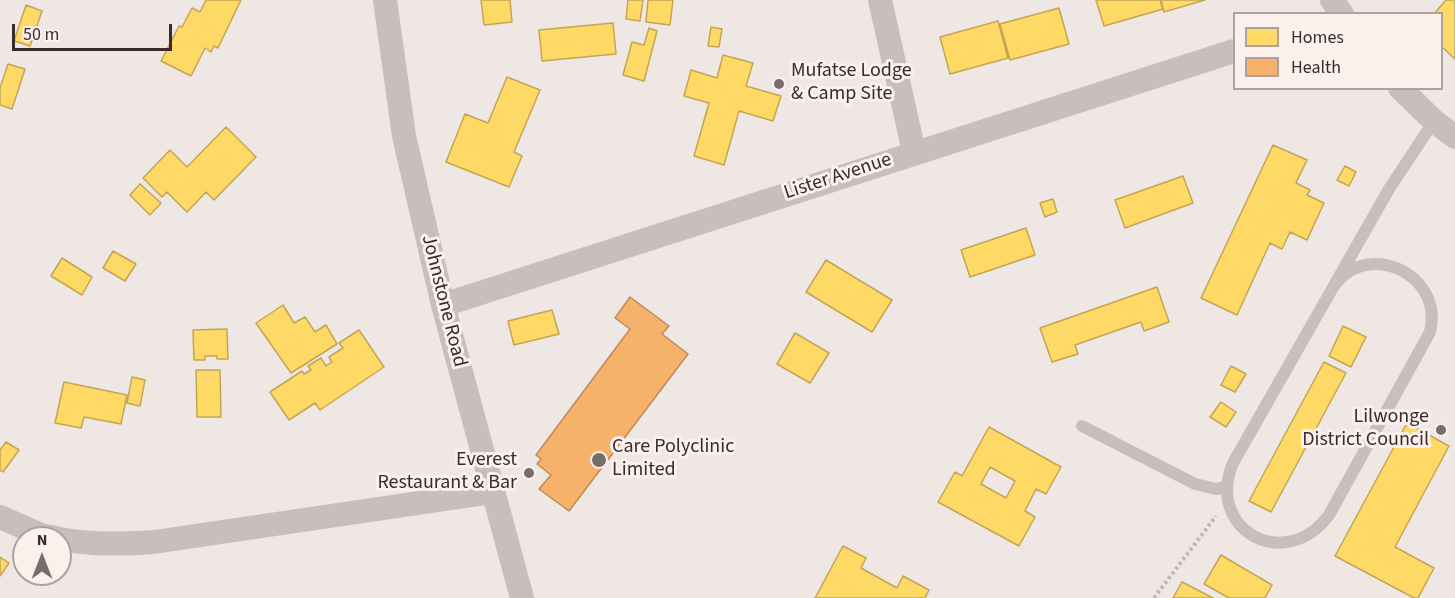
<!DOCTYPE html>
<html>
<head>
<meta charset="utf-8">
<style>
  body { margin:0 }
  #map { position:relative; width:1455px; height:598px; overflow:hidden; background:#eee7e4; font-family:"Source Sans 3",sans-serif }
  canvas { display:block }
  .legend { position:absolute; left:1233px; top:12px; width:210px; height:78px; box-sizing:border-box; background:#fbf0ec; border:2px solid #aea19e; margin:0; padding:8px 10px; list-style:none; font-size:18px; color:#3a2b2a }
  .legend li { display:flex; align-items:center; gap:12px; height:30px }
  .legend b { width:30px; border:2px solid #aea19e }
  .north { position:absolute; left:12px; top:526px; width:60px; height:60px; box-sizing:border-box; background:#fbf0ec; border:2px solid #aea19e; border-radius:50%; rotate:0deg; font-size:16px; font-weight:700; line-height:24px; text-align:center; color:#3a2b2a }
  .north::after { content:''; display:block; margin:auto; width:21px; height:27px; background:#796d6b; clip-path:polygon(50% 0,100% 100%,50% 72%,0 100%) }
  .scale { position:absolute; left:12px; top:24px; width:160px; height:27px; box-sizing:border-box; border:3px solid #3a2b2a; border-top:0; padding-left:8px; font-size:18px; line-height:21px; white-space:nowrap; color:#3a2b2a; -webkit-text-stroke:4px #fbf0ec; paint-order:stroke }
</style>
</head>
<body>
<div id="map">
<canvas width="1455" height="598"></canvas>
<ul class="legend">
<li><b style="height:16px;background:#ffd966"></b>Homes</li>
<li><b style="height:16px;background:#f6b26b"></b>Health</li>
</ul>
<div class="north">N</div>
<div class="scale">50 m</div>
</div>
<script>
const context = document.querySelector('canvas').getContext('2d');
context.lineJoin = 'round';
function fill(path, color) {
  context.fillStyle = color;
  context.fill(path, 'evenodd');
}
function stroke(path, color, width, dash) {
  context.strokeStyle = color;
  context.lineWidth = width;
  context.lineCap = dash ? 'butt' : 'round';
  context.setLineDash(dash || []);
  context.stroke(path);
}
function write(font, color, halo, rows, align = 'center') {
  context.font = font + ' "Source Sans 3",sans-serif';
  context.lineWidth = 6;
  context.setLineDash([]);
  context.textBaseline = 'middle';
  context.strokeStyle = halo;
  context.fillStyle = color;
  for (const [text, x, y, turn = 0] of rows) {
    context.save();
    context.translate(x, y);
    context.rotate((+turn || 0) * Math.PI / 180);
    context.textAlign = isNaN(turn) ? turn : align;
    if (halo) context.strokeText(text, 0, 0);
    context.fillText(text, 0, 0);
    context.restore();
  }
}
const homes = new Path2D(`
  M206 0H241L218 48 214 46 211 52 205 48 191 76 161 61 179 26 182 27 192 8 200 12Z
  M481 0H510L512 22 484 25Z
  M628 0H643L640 21 626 19Z
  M648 0H673L670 25 646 22Z
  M1096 0H1160L1163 9 1104 26Z
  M1161 0H1205L1164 12Z
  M1446 0H1455V59L1442 47V14H1434Z
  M26 5 42 11 30 46 14 41Z
  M1059 8 1069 44 1010 60 1000 24Z
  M998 21 1008 58 950 74 940 37Z
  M613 23 616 54 542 61 539 30Z
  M711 27 722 29 719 47 708 46Z
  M649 28 657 31 644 81 623 75 632 42 644 45Z
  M723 55 753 63 746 86 781 96 773 121 739 111 724 165 694 156 709 103 684 96 691 70 717 78Z
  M8 64 25 69 12 109 0 105V88Z
  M507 77 540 90 514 152 522 156 509 187 446 162 465 114 488 123Z
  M226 127 256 157 214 200 206 192 187 212 167 192 162 197 143 178 170 150 187 167Z
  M1273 145 1307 160 1296 183 1310 190 1307 195 1324 203 1307 240 1290 232 1282 249 1270 243 1237 315 1201 298Z
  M1345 166 1356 172 1349 186 1337 180Z
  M1183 176 1193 203 1125 228 1115 200Z
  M140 184 161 203 150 215 130 195Z
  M1053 199 1057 212 1045 217 1040 203Z
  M1026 228 1035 255 970 277 961 250Z
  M113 251 136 264 125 281 103 268Z
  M62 258 92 277 82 295 51 276Z
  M826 260 892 300 872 332 806 292Z
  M1157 287 1169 322 1144 331 1141 322 1075 345 1078 354 1052 362 1040 328Z
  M283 305 294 323 305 317 315 332 326 325 337 344 291 373 256 323Z
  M552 310 559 334 514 345 508 321Z
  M1343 326 1366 337 1351 367 1329 356Z
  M227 329 228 359H217V356H205V360H194L193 330Z
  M359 330 384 367 320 410 315 403 289 420 270 392 302 371 304 374 311 370 308 366 321 358 326 366 332 362 329 357 343 348 339 343Z
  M795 333 829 353 810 383 777 364Z
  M1324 362 1346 373 1271 512 1249 501Z
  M1231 366 1246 374 1235 392 1221 385Z
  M196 370H220L221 417H197Z
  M132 377 145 380 140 406 127 403Z
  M64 382 127 395 121 424 84 417 81 428 55 423Z
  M1221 402 1236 412 1226 427 1210 417Z
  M1407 423 1449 446 1395 547 1434 568 1418 598H1414L1335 556Z
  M989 427 1061 467 1046 494 1036 489 1025 511 1035 517 1019 546 938 502 955 472 962 476ZM990 467 1015 481 1006 498 981 484Z
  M6 442 19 450 3 472 0 470V450Z
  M843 546 866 558 861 568 897 588 903 576 929 590 925 598H815Z
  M1221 555 1272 585 1265 598H1229L1204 584Z
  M0 557 9 563 0 576Z
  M1182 582 1213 598H1173Z`);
const health = new Path2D(`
  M630 297 669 326 662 334 688 354 569 511 539 489 551 475 537 464 541 459 536 455 630 329 615 318Z`);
const path = new Path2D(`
  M1154 598 1216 516`);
const lane = new Path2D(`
  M1334 286C1360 248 1418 263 1430 304 1433 314 1432 323 1430 332L1329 515C1285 574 1205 530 1233 463L1389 189 1434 121
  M1082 426 1195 484 1216 489 1226 487`);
const street = new Path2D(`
  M385 0 404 136 443 305 522 598
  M880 0 914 152
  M1332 0 1342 14
  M1400 88 1434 121 1455 137
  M443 305 1234 51
  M0 517 41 535 56 538
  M60 539C91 545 122 544 154 542L493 492`);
const markers = [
  [779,84,6,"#796d6b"],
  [1441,430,6,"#796d6b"],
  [599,460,8,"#796d6b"],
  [529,473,6,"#796d6b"]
];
const poiNames = [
  ["Mufatse Lodge",791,72],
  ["& Camp Site",791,95],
  ["Lilwonge",1429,418,"right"],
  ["District Council",1429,441,"right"],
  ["Care Polyclinic",612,448],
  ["Limited",612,471],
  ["Everest",517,461,"right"],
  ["Restaurant & Bar",517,484,"right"]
];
const streetNames = [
  ["Lister Avenue",838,177,-18],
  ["Johnstone Road",443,301,76]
];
fill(homes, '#ffd966');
stroke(homes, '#c4a554', 1.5);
fill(health, '#f6b26b');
stroke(health, '#be8a58', 1.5);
stroke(path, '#c1b7b5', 4, [3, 3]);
stroke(lane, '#c8bfbd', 12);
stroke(street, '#c8bfbd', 24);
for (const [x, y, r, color] of markers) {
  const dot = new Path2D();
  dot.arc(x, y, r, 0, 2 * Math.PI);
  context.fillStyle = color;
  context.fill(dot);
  stroke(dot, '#fbf0ec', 2);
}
write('20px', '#3a2b2a', '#fbf0ec', poiNames, 'left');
write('20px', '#3a2b2a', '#fbf0ec', streetNames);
</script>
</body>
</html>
